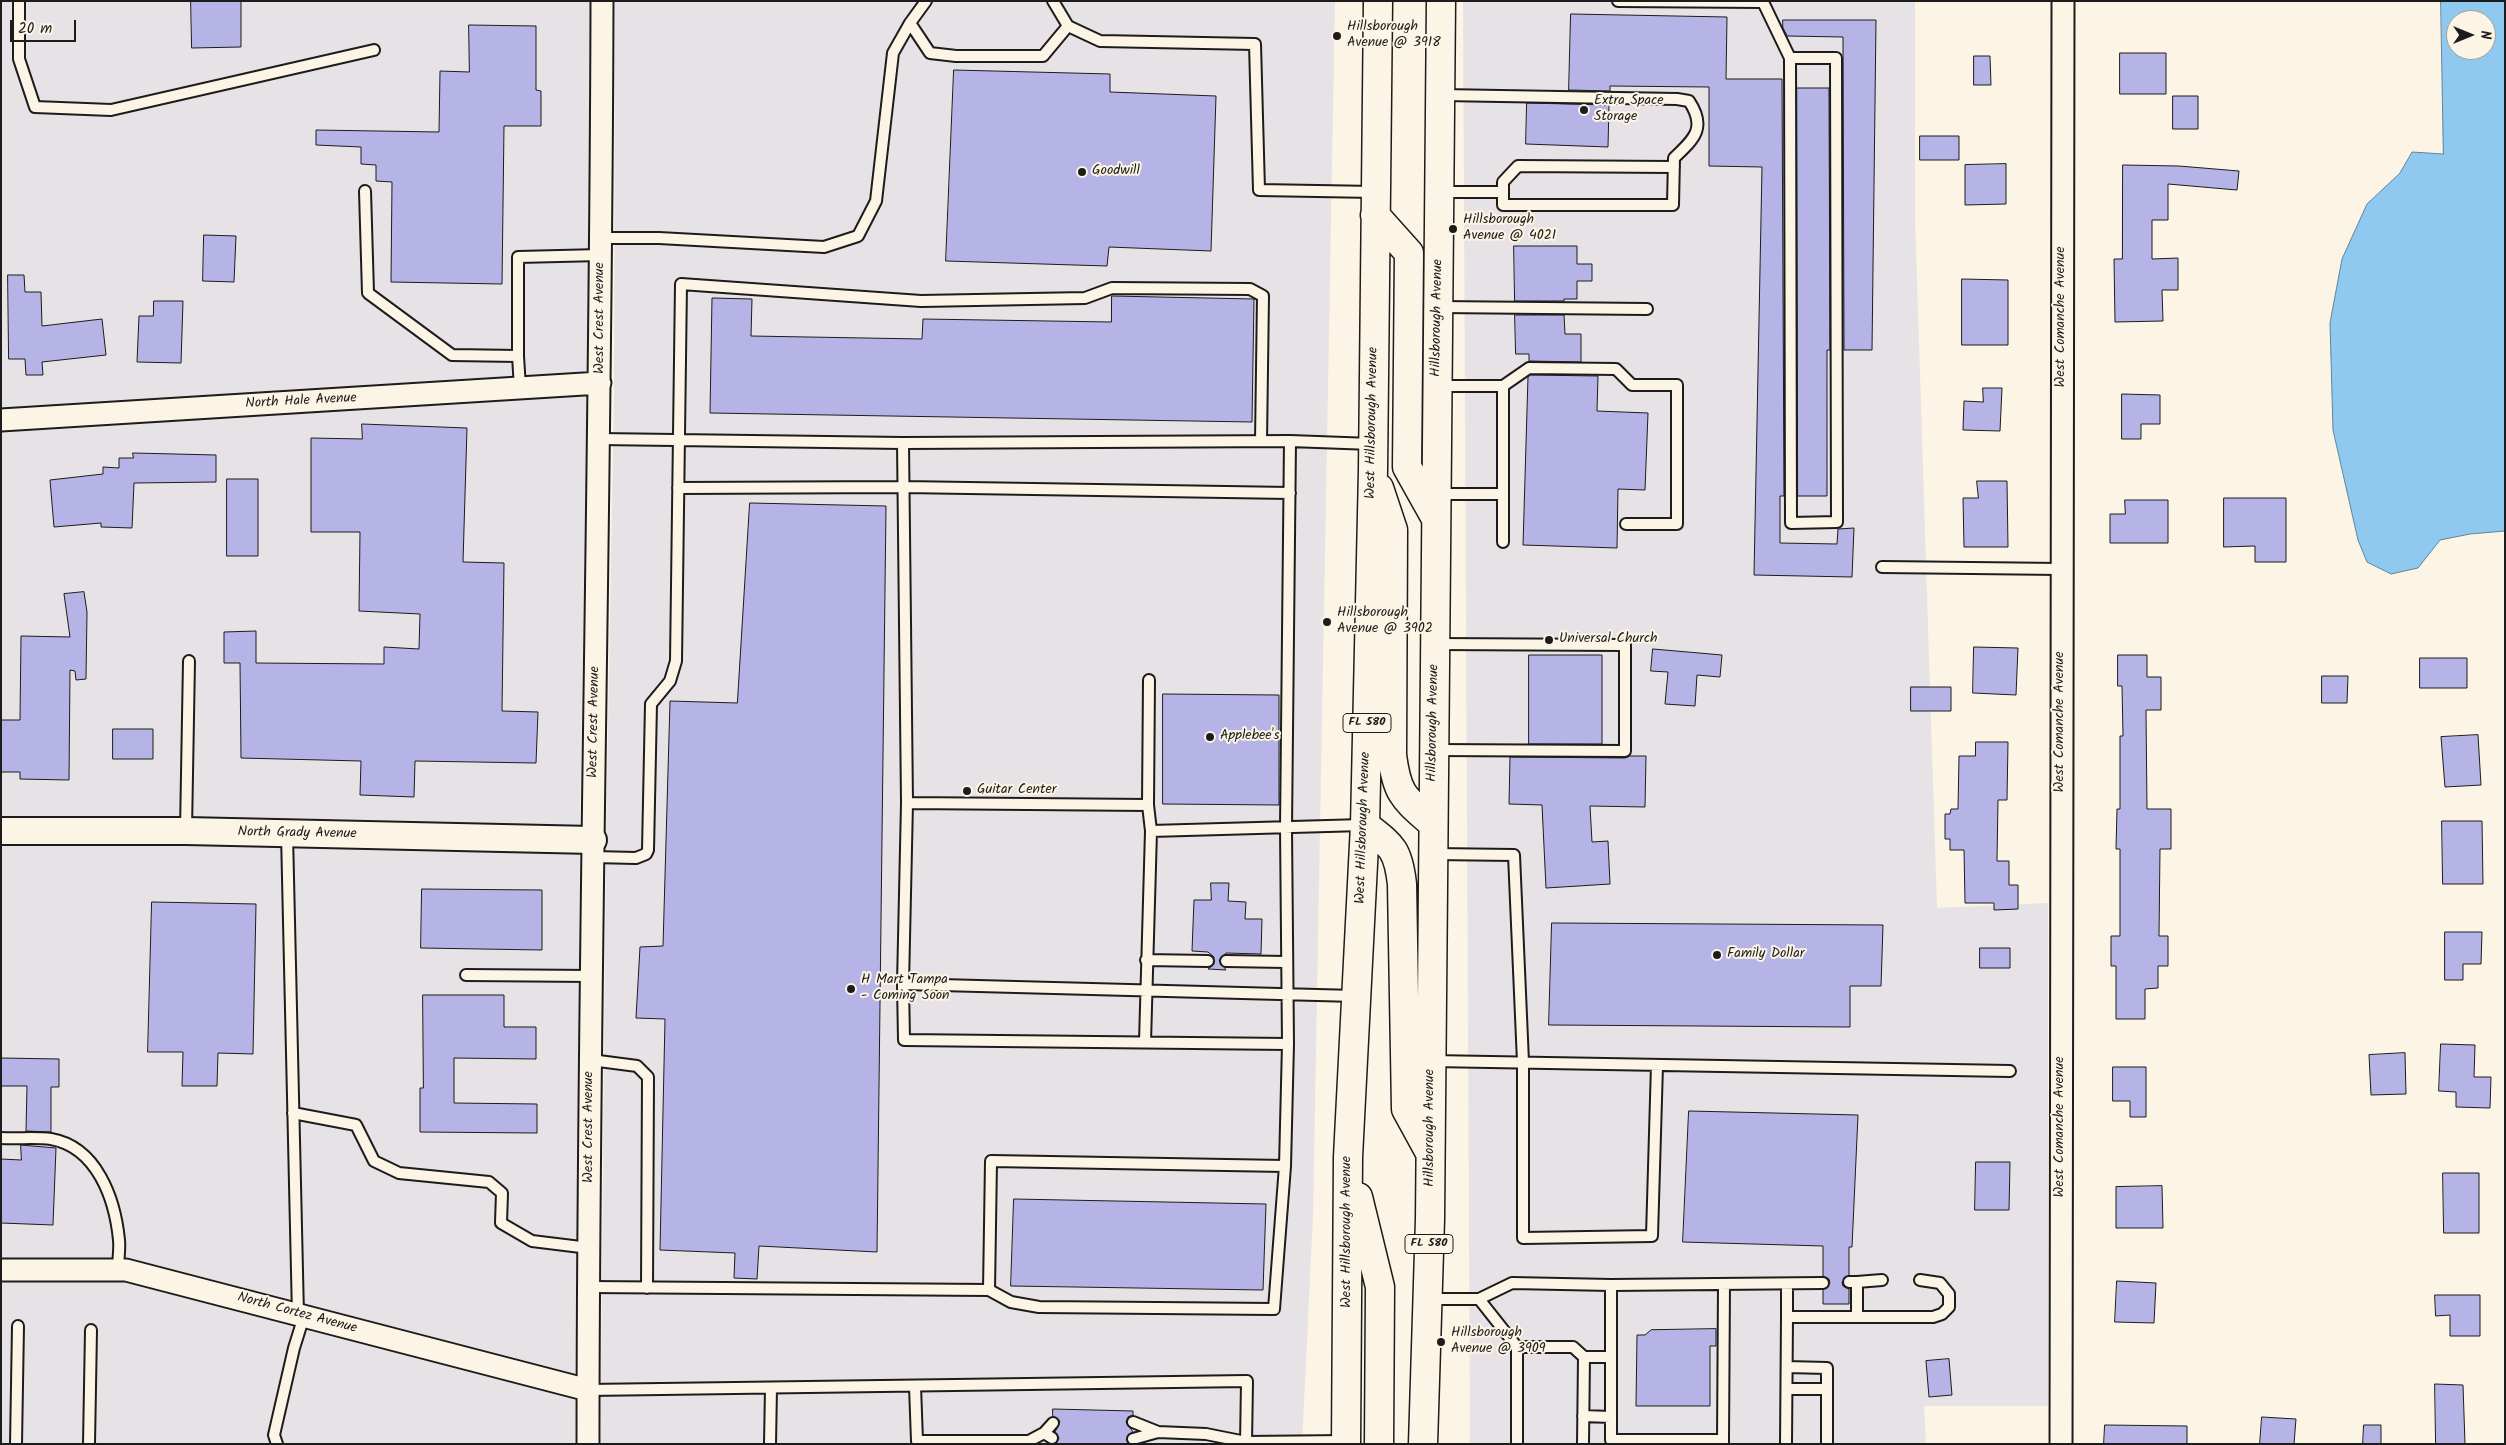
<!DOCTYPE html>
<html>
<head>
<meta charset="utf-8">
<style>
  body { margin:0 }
  #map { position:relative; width:2506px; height:1445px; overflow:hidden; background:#fcf5e5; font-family:Kalam,sans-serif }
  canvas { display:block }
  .frame { position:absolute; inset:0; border:2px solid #1c1c1c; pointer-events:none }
  .north { position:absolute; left:2446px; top:10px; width:50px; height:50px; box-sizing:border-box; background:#fcf5e5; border:1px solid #a29e95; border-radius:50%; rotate:90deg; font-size:14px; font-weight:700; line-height:20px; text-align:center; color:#1c1c1c }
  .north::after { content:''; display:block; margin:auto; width:18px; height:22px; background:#1c1c1c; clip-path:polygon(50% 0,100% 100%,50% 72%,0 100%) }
  .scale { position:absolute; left:10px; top:20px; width:66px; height:22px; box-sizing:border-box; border:2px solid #1c1c1c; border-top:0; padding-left:6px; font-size:15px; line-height:18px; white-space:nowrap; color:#1c1c1c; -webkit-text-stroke:4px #fcf5e5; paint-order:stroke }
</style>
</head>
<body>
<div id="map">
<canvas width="2506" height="1445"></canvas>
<div class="frame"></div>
<div class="north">N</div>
<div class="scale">20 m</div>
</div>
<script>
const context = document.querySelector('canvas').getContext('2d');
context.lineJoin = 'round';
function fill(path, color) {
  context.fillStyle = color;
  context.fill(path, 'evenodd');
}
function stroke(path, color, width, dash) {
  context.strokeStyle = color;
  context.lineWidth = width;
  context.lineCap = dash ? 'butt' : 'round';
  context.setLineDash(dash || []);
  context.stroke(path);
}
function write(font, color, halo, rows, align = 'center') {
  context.font = font + ' Kalam,sans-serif';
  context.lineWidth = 4;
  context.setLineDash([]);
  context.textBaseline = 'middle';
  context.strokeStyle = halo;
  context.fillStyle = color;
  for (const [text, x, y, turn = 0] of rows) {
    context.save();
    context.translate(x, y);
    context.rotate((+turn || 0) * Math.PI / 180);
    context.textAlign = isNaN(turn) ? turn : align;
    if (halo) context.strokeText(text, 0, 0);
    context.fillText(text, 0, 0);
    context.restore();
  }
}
const built = new Path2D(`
  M1 1H590L588 373 1 409Z
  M615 1H1335L1313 1216 1302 1444H601V1392L604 1383 601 1382 606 840 614 393Z
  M1463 1H1915V217L1937 908 2048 903V1406H1924L1926 1444H1470Z
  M587 395 580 828 1 816V431Z
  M1 839 580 851 575 1375 130 1259H1Z
  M1 1281 124 1282 575 1399V1444H1Z`);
const water = new Path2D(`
  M2441 1H2505V531L2470 534 2440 540 2418 568 2391 574 2367 562 2358 540 2333 430 2330 323 2342 259 2367 204 2400 173 2412 152 2443 154ZM2456 20H2486V50H2456Z`);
const building = new Path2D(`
  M191 1H241V47L192 48Z
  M1571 14 1727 17 1726 79H1782L1784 496H1780V543L1837 544 1838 529 1854 528 1852 577 1754 575 1762 167 1709 166V87L1610 86V91L1569 90Z
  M1783 20H1876L1872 350H1844L1843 37 1787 36 1783 28Z
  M469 25 536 26V90L541 91V126H504L502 284 391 282 392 182 376 181V165L361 164V147L316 145V130L439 132 440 71 469 72Z
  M2120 53H2166V94H2120Z
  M1974 56H1990L1991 85H1974Z
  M954 70 1110 74V92L1216 96 1211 251 1109 247 1107 266 946 261Z
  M1797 88H1829L1830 350H1827V496H1798Z
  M2173 96H2198V129H2173Z
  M1527 103 1609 105 1608 147 1526 144Z
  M1920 136H1959V160H1920Z
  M2006 164V204L1965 205V165Z
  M2123 165 2179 166 2239 171 2237 190 2168 184V220H2152V259L2178 258V290H2162L2163 321 2115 322 2114 259H2122Z
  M204 235 236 236 234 282 203 281Z
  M1514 246H1577V264H1592V281H1577V299H1564V301H1515Z
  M8 275H24L25 292H41L42 326 102 319 106 355 42 362 43 375H26L25 359H9Z
  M1962 279 2008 280V345H1962Z
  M1112 296 1254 299 1252 422 710 413 712 298 752 299 751 336 922 339 923 319 1111 322Z
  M154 301H183L181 363 137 362 139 316H153Z
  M1515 315H1564L1565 334H1581V362L1529 361V354H1516Z
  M1531 375 1598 376 1597 411 1648 413 1645 490 1618 489 1617 548 1523 545 1528 377Z
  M1983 388H2002L2000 431 1963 430 1964 401 1983 402Z
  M2122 394 2160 395V424H2141V439H2122Z
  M362 424 467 428 463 562 504 563 502 711 538 712 536 763 415 761 414 797 360 795 361 761 241 758 240 663H224V632L256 631V663L384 664V647L419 649 420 614 359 611 360 532H311V438L362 439Z
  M133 453 216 455V482L134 483 132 528 101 527V523L54 527 50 480 103 474V467L119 468V458H133Z
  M227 479H258V556H227Z
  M1977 481H2007L2008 547H1964L1963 498H1978Z
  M2224 498H2286V562H2255V546L2224 547Z
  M2125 500H2168V543H2110V514H2125Z
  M750 503 886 506 877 1252 759 1246 757 1279 734 1278 735 1253 660 1250 665 1019 636 1018 640 947 663 946 670 701 737 703Z
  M84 592 87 612 86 679 76 680 75 671 70 670 69 780 20 779V772H1V720H20L21 636 70 637 64 594Z
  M1974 647 2018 648 2016 695 1973 693Z
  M1653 649 1722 655 1720 677 1697 675 1695 706 1665 704 1668 672 1651 671Z
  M1529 655H1602V744H1529Z
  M2118 655H2147V677H2161V710H2146L2147 809H2171V849H2160L2159 936H2168V966H2158V988L2145 989V1019H2116V966H2111V936H2120V849H2116L2117 809H2120V736H2123L2122 686H2118Z
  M2420 658H2467V688H2420Z
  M2322 676H2348L2347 703H2322Z
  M1911 687H1951V711H1911Z
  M1163 694 1279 695V805L1163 804Z
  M113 729H153V759H113Z
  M2478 735 2481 785 2445 787 2441 737Z
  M1976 742H2008L2007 800H1998L1997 861H2009V885H2018V909L1994 910V903H1965L1964 850H1950V839H1945V814H1950L1951 809H1958L1959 756H1975Z
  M1630 756H1646L1645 807 1590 806 1592 842 1608 841 1610 884 1546 888 1542 805 1509 804 1510 757 1625 758Z
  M2442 821H2482L2483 884H2443Z
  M1211 883H1229L1228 901 1246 902 1245 919H1262L1261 954 1226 953 1219 960 1226 970 1208 969 1214 964V957L1208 952 1192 951 1194 900H1211Z
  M422 889 542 890V950L421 948Z
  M152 902 256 904 253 1054 218 1053 217 1086H182L183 1052H148Z
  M1552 923 1883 925 1881 986H1850V1027L1549 1025Z
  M2445 932H2482L2481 964H2463V980H2445Z
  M1980 948H2010V968H1980Z
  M423 995H504V1027H536V1059L454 1058V1103L537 1104V1133L420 1132V1088H423Z
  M2441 1044 2475 1045 2474 1077H2491L2490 1108 2456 1107V1092L2439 1091Z
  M2405 1053 2406 1094 2371 1095 2369 1055Z
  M1 1058 59 1059V1087H51V1132L26 1131 27 1086H1Z
  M2113 1067H2146V1117H2130V1101H2113Z
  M1689 1111 1858 1115 1852 1247H1849V1275L1842 1282 1843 1286 1849 1289V1304H1823V1290L1830 1283 1829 1279 1823 1276V1246L1683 1242Z
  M21 1145 56 1148 53 1225 1 1223V1159L21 1160Z
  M1976 1162H2010L2009 1210H1975Z
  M2443 1173H2479V1233H2444Z
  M2162 1186 2163 1228H2116V1187Z
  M1014 1199 1266 1204 1263 1290 1011 1286Z
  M2117 1281 2156 1283 2154 1323 2115 1322Z
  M2435 1295H2480V1336H2450V1315L2436 1316Z
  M1716 1329V1346H1710V1406H1636L1637 1335H1645L1651 1330Z
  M1949 1359 1952 1395 1929 1397 1926 1361Z
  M2435 1384 2463 1385 2465 1444H2436Z
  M1053 1409 1133 1411V1415L1128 1417 1126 1422 1133 1432 1127 1437 1128 1444H1056L1059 1438 1055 1432 1060 1421 1053 1416Z
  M2262 1417 2296 1419 2294 1444H2260Z
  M2105 1425 2187 1426V1444H2104Z
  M2364 1425H2381V1444H2363Z`);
const service = new Path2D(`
  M19 1V59L35 107 111 110 374 50
  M1053 1 1068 26 1100 41 1255 44 1259 190 1375 192
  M1618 1 1763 2 1790 58 1791 523 1837 522 1836 58H1790
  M910 23 930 53 956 56H1043L1068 26
  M1442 95 1677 99 1689 101C1707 128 1694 139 1674 158L1673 205H1503V182L1518 166 1674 167
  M365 191 368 293 452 355 518 356 520 388
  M1440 192H1503
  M601 238H659L824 247 858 236 876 201 893 53 910 23 926 1
  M1439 307 1647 309
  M518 356V257L601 255
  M1438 386H1503L1529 368 1616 369 1632 385H1677V524H1626
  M599 439 903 443
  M678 488 904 487 1290 493
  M1437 494H1503
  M1503 542V386
  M1882 567 2061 569
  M1435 750 1625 751V645L1436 644
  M1148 805 1149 680
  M1363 825 1151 831 1148 805 907 803 903 443 1290 441 1372 444
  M186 830 189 661
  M287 834 298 1315
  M1434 854 1514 855 1523 1062V1238L1652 1236 1657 1065
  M593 857 636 858 646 854 648 850 651 704 670 681 676 661 681 284 921 301 1085 298 1112 288 1250 289 1263 296 1261 441
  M1146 960 1208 961
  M1226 961 1286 962
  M466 975 592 976
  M903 984 907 803
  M1145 1042 1151 831
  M1288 1044 1286 828 1290 441
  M591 1060 637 1066 648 1077 647 1288
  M1432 1061 2010 1071
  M293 1113 356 1125 374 1161 399 1173 489 1182 502 1193 501 1223 532 1241 589 1248
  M1 1138C17 1139 35 1137 51 1139 97 1147 115 1199 119 1240 120 1249 118 1260 118 1270
  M1849 1282H1857V1317
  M1857 1282 1882 1280
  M1611 1285 1823 1283
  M589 1287 989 1290 991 1161 1285 1166 1288 1044 904 1040 903 984 1355 996
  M989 1290 1011 1302 1039 1307 1274 1309 1285 1166
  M1429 1299H1479L1512 1283 1611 1285V1440H1723V1444
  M1479 1299 1517 1347
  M1787 1317V1285
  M1787 1367 1827 1368V1444
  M915 1386 917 1441H1029L1044 1433 1052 1438
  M1787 1389H1827
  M588 1390 1247 1381 1246 1444
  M1583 1416 1611 1417
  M1133 1422 1158 1432
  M1044 1433 1053 1423
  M1133 1439 1158 1432 1206 1434 1246 1442 1345 1441
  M1723 1440 1724 1285
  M16 1444 18 1326
  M89 1444 91 1330
  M277 1444 274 1435 294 1348 304 1316
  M770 1444 771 1388
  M1517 1444V1347H1573L1584 1357H1611
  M1583 1444 1584 1357
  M1786 1444 1787 1317H1933L1942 1314 1949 1307V1294L1940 1283 1920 1280`);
const minor = new Path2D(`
  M1 420 600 383
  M1 1270H126L588 1390
  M588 1444C588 963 601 482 602 1
  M2061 1444 2063 1`);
const tertiary = new Path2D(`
  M1 831H186L593 840`);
const primary = new Path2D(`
  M1375 215 1409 253 1407 467 1435 517
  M1379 488 1393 530 1392 755C1397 795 1404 798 1433 824
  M1365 825C1392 846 1398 849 1402 884L1406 1109 1429 1151
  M1358 1197 1380 1287 1379 1444
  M1346 1444 1348 1157 1365 825 1373 470 1378 1
  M1423 1444 1430 1219 1441 1`);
const markers = [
  [1337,36,5,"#1c1c1c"],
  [1584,110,5,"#1c1c1c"],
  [1082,172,5,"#1c1c1c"],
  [1453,229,5,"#1c1c1c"],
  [1327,622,5,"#1c1c1c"],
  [1549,640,5,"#1c1c1c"],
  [1210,737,5,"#1c1c1c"],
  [967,791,5,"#1c1c1c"],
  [1717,955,5,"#1c1c1c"],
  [851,989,5,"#1c1c1c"],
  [1441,1342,5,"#1c1c1c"]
];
const shields = [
  [1367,723,48],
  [1429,1244,48]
];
const shieldNames = [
  ["FL 580",1367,723],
  ["FL 580",1429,1244]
];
const poiNames = [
  ["Hillsborough",1347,28],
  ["Avenue @ 3918",1347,44],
  ["Extra Space",1594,102],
  ["Storage",1594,118],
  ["Goodwill",1092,172],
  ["Hillsborough",1463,221],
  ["Avenue @ 4021",1463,237],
  ["Hillsborough",1337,614],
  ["Avenue @ 3902",1337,630],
  ["Universal Church",1559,640],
  ["Applebee's",1220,737],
  ["Guitar Center",977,791],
  ["Family Dollar",1727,955],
  ["H Mart Tampa",861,981],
  ["- Coming Soon",861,997],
  ["Hillsborough",1451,1334],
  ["Avenue @ 3909",1451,1350]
];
const streetNames = [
  ["West Comanche Avenue",2062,317,-90],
  ["West Crest Avenue",601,318,-90],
  ["Hillsborough Avenue",1438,318,-89],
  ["North Hale Avenue",301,402,-3],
  ["West Hillsborough Avenue",1373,423,-89],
  ["West Crest Avenue",595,722,-89],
  ["West Comanche Avenue",2061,722,-90],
  ["Hillsborough Avenue",1434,723,-89],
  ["West Hillsborough Avenue",1364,828,-88],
  ["North Grady Avenue",297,834,1],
  ["West Crest Avenue",590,1127,-90],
  ["West Comanche Avenue",2061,1127,-90],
  ["Hillsborough Avenue",1431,1128,-90],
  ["West Hillsborough Avenue",1348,1232,-90],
  ["North Cortez Avenue",297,1314,15]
];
fill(built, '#e7e2e5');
fill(water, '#8fc9ef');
stroke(water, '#61849b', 1);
fill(building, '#b6b4e6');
stroke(building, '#1c1c1c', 1);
stroke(service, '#1c1c1c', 14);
stroke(minor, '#1c1c1c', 25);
stroke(tertiary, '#1c1c1c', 30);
stroke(primary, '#1c1c1c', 31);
stroke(service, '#fcf5e5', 10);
stroke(minor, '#fcf5e5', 21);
stroke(tertiary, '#fcf5e5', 26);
stroke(primary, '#fcf5e5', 28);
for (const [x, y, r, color] of markers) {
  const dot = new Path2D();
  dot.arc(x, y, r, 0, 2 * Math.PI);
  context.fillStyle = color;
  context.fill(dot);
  stroke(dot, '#fcf5e5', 2);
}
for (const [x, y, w] of shields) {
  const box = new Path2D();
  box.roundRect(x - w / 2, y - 9.5, w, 19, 4);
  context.fillStyle = '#fcf5e5';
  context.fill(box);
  stroke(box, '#1c1c1c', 1);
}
write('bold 12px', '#1c1c1c', null, shieldNames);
write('14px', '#1c1c1c', '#fcf5e5', poiNames, 'left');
write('14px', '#1c1c1c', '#fcf5e5', streetNames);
</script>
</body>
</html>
